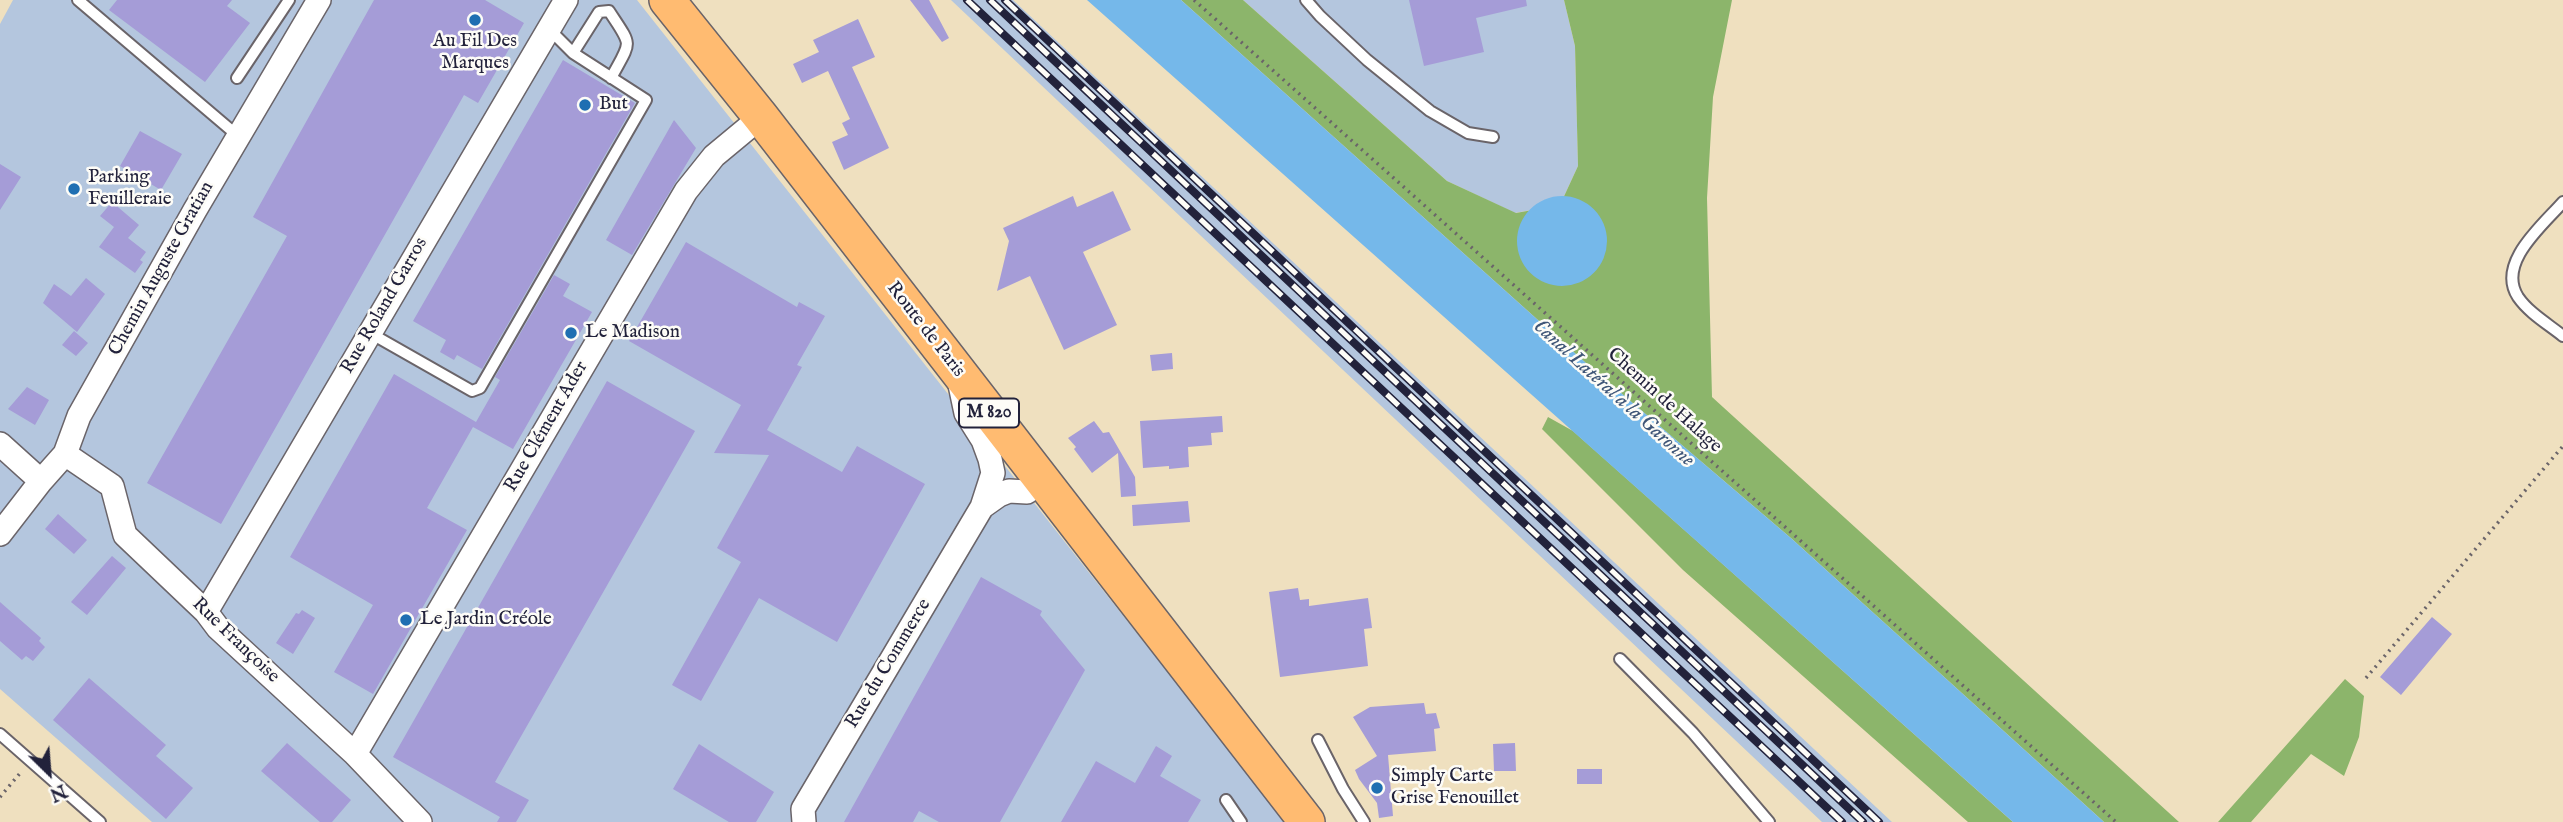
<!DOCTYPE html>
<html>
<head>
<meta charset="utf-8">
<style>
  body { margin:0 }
  #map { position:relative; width:2563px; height:822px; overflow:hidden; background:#efe0bf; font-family:"IM FELL English",serif }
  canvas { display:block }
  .north { position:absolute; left:14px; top:738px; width:70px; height:70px; -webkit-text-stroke:5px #fdfcf7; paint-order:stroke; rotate:155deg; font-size:19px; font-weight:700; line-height:28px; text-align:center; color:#22223b }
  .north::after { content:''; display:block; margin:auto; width:24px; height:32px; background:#22223b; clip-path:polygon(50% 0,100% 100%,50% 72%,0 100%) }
</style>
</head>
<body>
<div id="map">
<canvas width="2563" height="822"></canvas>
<div class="north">N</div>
</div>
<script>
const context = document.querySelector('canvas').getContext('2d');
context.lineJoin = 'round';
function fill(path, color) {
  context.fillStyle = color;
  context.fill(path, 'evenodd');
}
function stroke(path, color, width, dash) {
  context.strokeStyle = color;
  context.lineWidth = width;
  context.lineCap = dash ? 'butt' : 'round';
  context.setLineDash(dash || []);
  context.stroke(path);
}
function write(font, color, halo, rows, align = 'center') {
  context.font = font + ' "IM FELL English",serif';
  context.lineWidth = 5;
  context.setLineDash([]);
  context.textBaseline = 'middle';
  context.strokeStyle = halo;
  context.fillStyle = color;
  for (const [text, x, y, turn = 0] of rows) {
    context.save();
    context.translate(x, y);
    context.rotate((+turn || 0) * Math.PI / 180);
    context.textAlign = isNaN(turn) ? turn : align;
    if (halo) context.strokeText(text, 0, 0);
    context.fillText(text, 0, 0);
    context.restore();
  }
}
const industrial = new Path2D(`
  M13 0H637L1286 822H152L0 689V24Z
  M951 0H1013L1892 822H1822Z
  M1243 0H1564L1575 46 1578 166 1560 205 1515 213 1447 181Z`);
const forest = new Path2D(`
  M1181 0H1243L1447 181 1516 213 1560 205 1578 166 1575 46 1564 0H1732L1713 97 1707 198 1712 397 2179 822H2104L1792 539 1587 364Z
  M1548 417 1573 431 2013 822H1968L1683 570 1542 429Z
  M2345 679 2364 696 2359 737 2344 776 2311 754 2251 822H2218Z`);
const water = new Path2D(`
  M1087 0H1181L1587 364 1792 539 2104 822H2013Z
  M1517 241a45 45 0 1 1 90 0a45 45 0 1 1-90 0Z`);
const building = new Path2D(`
  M117 0H232L227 6 250 23 205 82 109 10Z
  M374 0H485L524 23 478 103 464 95 221 524 147 483 287 236 253 217Z
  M910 0H929L949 38 942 42Z
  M1409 0H1526L1527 6 1476 18 1484 52 1424 66Z
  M858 19 875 57 852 67 889 148 844 170 832 142 848 135 842 123 850 119 828 71 802 83 793 64 819 52 813 40Z
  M563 60 635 103 482 369 457 355 454 360 440 352 446 340 413 321Z
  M674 120 696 148 632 255 606 240Z
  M140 131 182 154 161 190 120 166Z
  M0 164 21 177 0 210Z
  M1113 191 1131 230 1083 252 1117 325 1064 350 1030 276 997 291 1009 241 1003 228 1073 196 1077 207Z
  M112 202 139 225 128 238 146 252 140 260 143 262 135 273 99 247 114 227 100 216Z
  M686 242 797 307 799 302 825 316 797 365 802 367 767 430 842 472 857 446 925 484 837 642 759 598 701 701 672 685 741 562 717 548 769 455 714 453 741 405 629 341Z
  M554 275 570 284 563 296 592 312 513 449 473 427 427 508 467 530 373 694 334 672 373 605 290 557 394 374 476 422 500 380 495 377Z
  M86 278 105 294 77 332 43 303 54 284 71 296Z
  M74 331 88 343 76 356 62 345Z
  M1172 353 1173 369 1152 371 1150 355Z
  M607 381 695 431 495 782 529 800 516 822H497L500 817 393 757Z
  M27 387 49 400 35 425 8 409Z
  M1222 416 1223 432 1211 433 1212 445 1188 447 1189 467 1169 469V466L1143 468 1140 421Z
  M1094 421 1103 433 1109 432 1135 477 1136 496 1121 497 1118 453 1092 473 1074 449 1076 447 1068 438Z
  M1188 501 1190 522 1133 526 1132 505Z
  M58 514 87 540 74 554 45 529Z
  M112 556 126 568 87 615 71 602Z
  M981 577 1042 611 1040 615 1085 670 1000 822H939L919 811 913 822H844Z
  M1298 588 1300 600 1309 599V606L1368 598 1372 628 1364 629 1368 666 1280 677 1269 592Z
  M0 602 41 638 39 641 45 647 33 661 26 656 22 660 0 641Z
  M302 610 315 618 293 654 276 643 296 613 299 614Z
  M2432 617 2452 634 2401 695 2380 677Z
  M89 678 166 745 156 756 193 788 166 819 53 720Z
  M1424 703 1426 714 1436 713 1440 728 1434 729 1436 751 1388 755 1393 816 1379 818 1377 803 1359 779 1355 770 1377 756 1353 717 1370 707Z
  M287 743 351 800 332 822H320L261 771Z
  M1515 743 1516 771H1494L1493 744Z
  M699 744 774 792 756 822H729L673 789Z
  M1156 746 1172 756 1160 776 1201 800 1188 822H1061L1096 761 1135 783Z
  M1577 769H1602V784H1577Z`);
const path = new Path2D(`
  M1194 0 2116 822
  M2366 678 2563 446
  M0 797 21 772`);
const lane = new Path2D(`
  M78 0 238 136
  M1306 0 1320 16 1367 60 1430 111 1468 133 1493 137
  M573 53 599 12 609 11C633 48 632 39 611 78
  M237 78 289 0
  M2563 202C2543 225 2496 263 2518 297 2529 313 2548 324 2563 336
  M370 333 472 391 480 388 646 100 573 53 548 28
  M1620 659 1693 733 1769 822
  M0 734 100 822
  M1318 740 1343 789 1364 822
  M1226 800 1241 822`);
const street = new Path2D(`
  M959 380 966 413 983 440 990 459 993 473 982 507 999 495 1009 491 1027 492 1042 481
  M0 444 41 481
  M65 454 112 486 125 535 206 612 218 628 355 754 420 822
  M0 534 41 481 65 454 79 416 195 210 319 0
  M206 612 566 0
  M355 754 686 191 714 156 761 117
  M804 822 803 809 982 507`);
const primary = new Path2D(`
  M667 0 761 117 1307 822`);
const rail = new Path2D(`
  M967 0 1842 822
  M990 0 1863 822
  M1005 0 1879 822`);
const markers = [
  [475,20,7,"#1f6fb2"],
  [585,105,7,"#1f6fb2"],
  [74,189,7,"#1f6fb2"],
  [571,333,7,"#1f6fb2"],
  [406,620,7,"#1f6fb2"],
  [1377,788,7,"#1f6fb2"]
];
const shields = [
  [989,413,60]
];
const shieldNames = [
  ["M 820",989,413]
];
const poiNames = [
  ["Au Fil Des",475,42,"center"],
  ["Marques",475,64,"center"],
  ["But",599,105],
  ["Parking",88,178],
  ["Feuilleraie",88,200],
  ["Le Madison",585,333],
  ["Le Jardin Créole",420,620],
  ["Simply Carte",1391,777],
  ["Grise Fenouillet",1391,799]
];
const streetNames = [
  ["Chemin Auguste Gratian",162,269,-61],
  ["Rue Roland Garros",385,306,-60],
  ["Route de Paris",925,330,52],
  ["Chemin de Halage",1664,401,42],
  ["Rue Clément Ader",547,427,-60],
  ["Rue Françoise",235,641,44],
  ["Rue du Commerce",889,664,-59]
];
const waterNames = [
  ["Canal Latéral à la Garonne",1613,394,42]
];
fill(industrial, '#b4c6de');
fill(forest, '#8cb56b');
fill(water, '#75b8ea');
fill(building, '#a59cd7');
stroke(lane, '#6a6469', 14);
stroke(street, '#6a6469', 26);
stroke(primary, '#6a6469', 38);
stroke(path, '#6a6469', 3.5, [2, 5]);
stroke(lane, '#fff', 10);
stroke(street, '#fff', 23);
stroke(primary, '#ffbb71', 35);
stroke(rail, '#22223b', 8);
stroke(rail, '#fdfcf7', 5, [16]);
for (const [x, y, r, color] of markers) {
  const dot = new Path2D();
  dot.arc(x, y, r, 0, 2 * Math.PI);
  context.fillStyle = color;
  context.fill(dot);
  stroke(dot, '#fdfcf7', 2.5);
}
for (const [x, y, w] of shields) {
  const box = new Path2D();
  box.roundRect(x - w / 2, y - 14.5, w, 29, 5);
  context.fillStyle = '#fdfcf7';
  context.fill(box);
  stroke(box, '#22223b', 2);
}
write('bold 18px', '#22223b', null, shieldNames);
write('19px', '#22223b', '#fdfcf7', poiNames, 'left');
write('19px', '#22223b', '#fdfcf7', streetNames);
write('italic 21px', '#3f5678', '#fdfcf7', waterNames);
</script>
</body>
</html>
